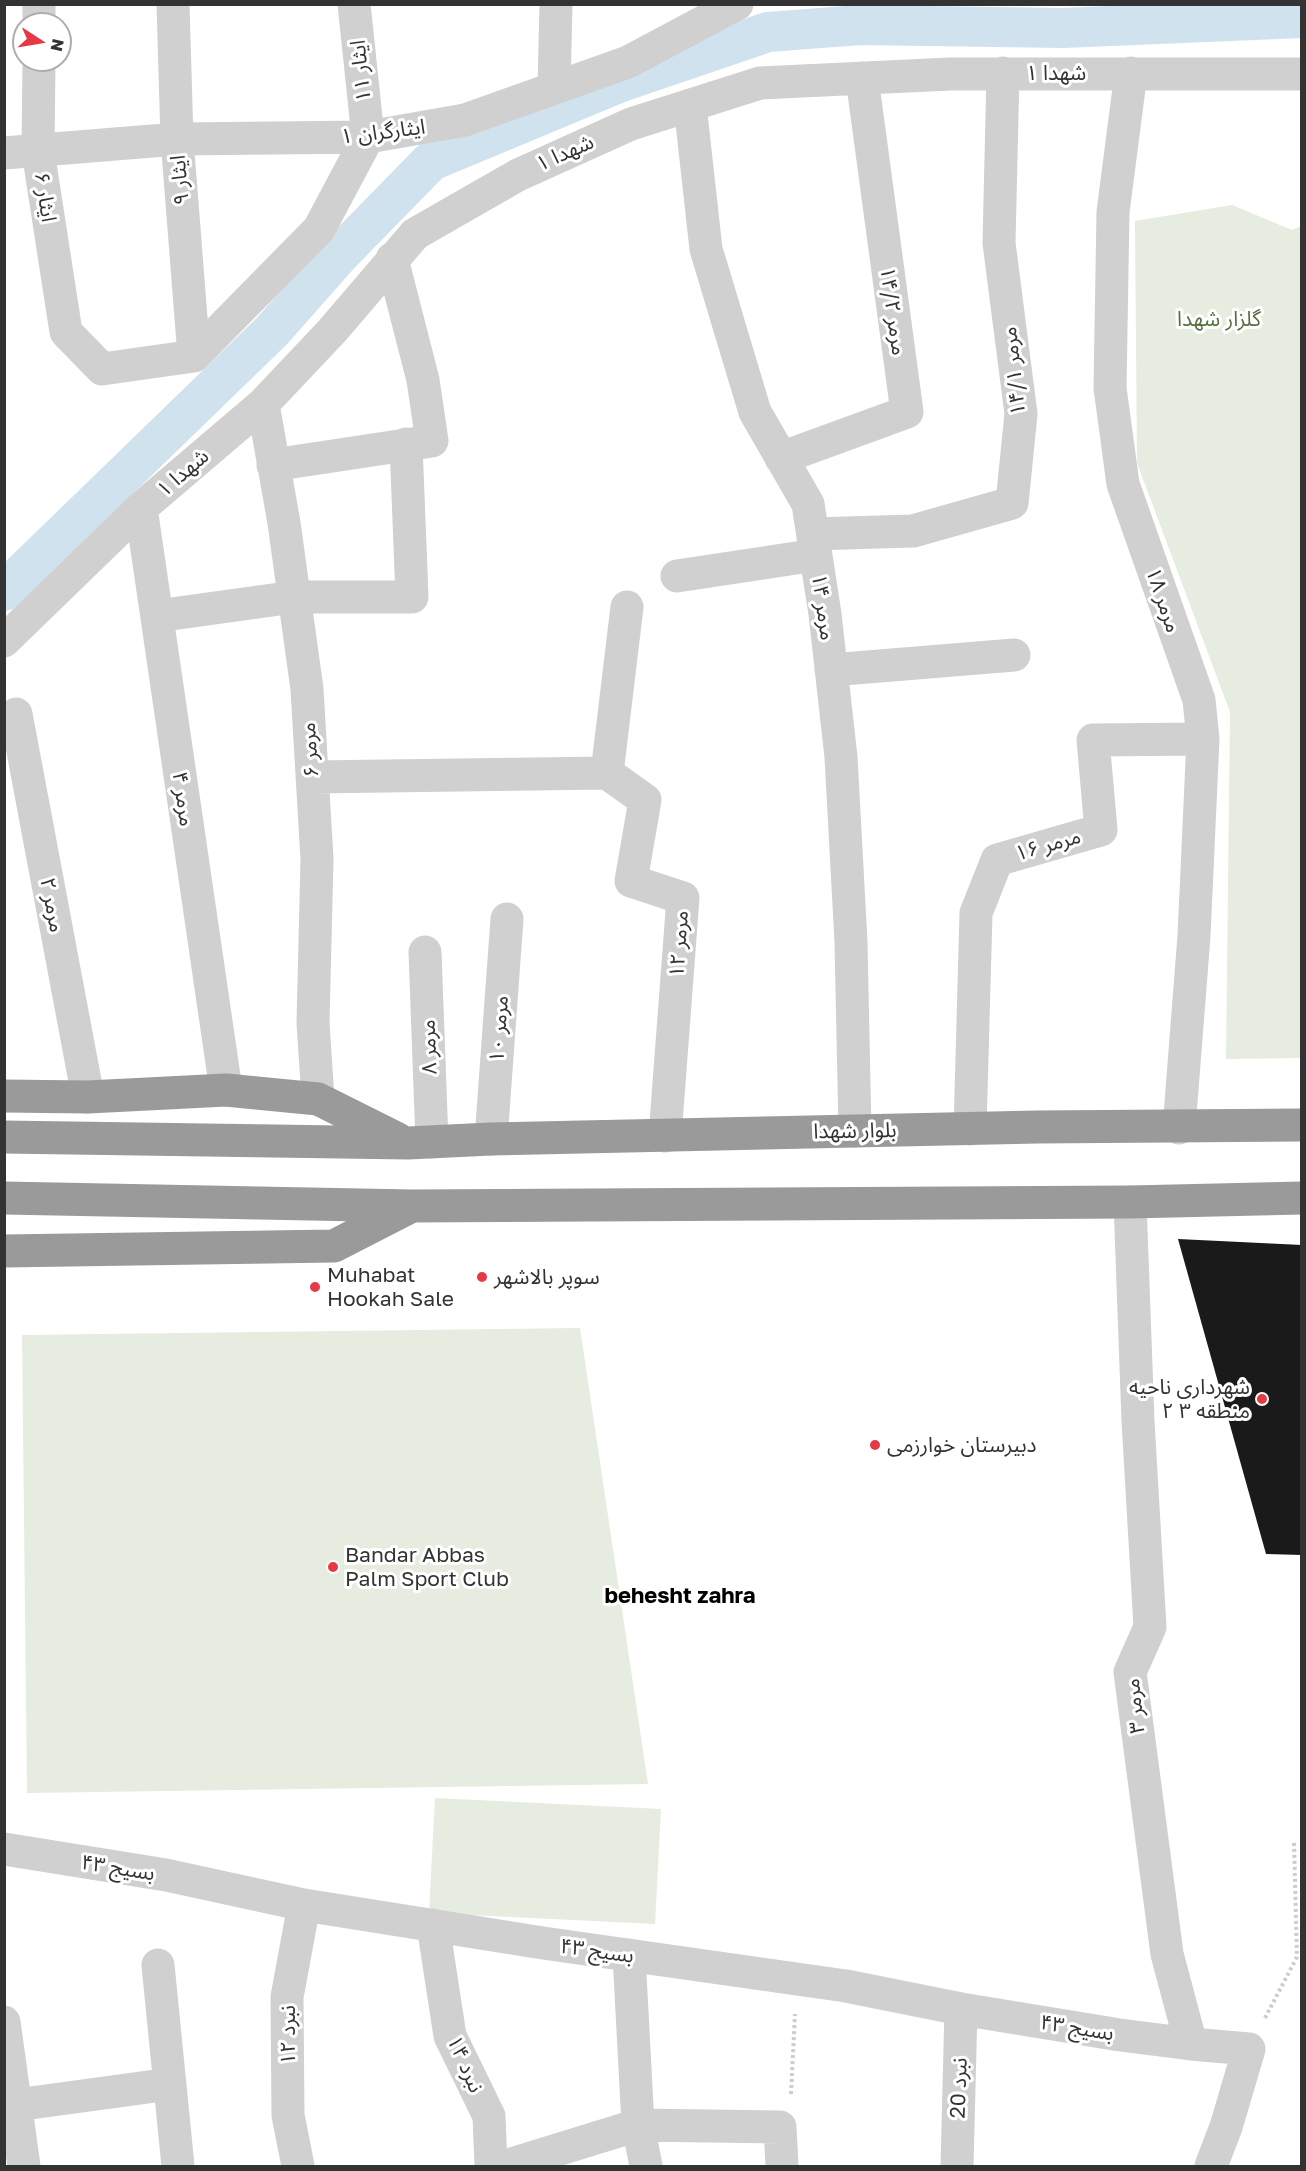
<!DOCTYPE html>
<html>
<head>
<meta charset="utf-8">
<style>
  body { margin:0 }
  #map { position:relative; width:1306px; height:2171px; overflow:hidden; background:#fff; font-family:"Golos Text",sans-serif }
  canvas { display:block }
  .frame { position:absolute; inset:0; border:6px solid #333; pointer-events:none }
  .north { position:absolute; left:12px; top:12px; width:60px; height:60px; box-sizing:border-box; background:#fff; border:2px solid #adadad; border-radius:50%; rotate:102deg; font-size:16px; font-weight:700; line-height:24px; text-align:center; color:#333 }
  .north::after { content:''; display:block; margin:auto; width:21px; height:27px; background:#e63946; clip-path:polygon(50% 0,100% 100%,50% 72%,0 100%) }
</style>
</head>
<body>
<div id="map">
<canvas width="1306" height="2171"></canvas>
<div class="frame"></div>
<div class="north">N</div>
</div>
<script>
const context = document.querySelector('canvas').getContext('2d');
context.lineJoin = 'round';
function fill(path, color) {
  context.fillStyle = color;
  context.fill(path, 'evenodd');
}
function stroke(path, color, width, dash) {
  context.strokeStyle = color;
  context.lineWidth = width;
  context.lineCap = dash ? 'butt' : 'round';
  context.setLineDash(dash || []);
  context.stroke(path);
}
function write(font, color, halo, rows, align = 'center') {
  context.font = font + ' "Golos Text","Noto Sans Arabic",sans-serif';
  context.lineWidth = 6;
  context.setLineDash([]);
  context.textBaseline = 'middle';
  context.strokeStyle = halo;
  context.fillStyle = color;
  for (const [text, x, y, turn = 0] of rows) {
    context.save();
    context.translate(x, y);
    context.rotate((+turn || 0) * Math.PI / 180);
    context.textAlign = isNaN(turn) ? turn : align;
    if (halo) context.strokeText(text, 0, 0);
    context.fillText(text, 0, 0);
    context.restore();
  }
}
const green = new Path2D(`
  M1232 205 1292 230 1301 226V1058L1226 1059 1230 712 1137 463 1135 221Z
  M580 1328 648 1784 27 1793 22 1335Z
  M435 1798 661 1809 655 1924 429 1913Z`);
const canal = new Path2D(`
  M4 591 272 331 340 254 431 161 621 82 768 32 860 25 1063 28 1302 18`);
const building = new Path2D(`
  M1178 1239 1302 1245V1555L1266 1554Z`);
const path = new Path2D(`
  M1265 2018 1297 1957 1294 1841
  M791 2094 795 2014`);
const minor = new Path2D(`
  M173 4 177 139 194 356
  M39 24V4
  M39 60 38 151 66 332 102 369 194 356 319 229 368 137 354 4
  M1131 73 1113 212 1110 388 1123 484 1199 700 1203 739 1194 936 1179 1128
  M554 88 556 4
  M690 105 706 249 755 412 808 504 825 614 841 757 851 942 855 1131
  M4 153 177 139 368 137 465 120 628 62 737 4
  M263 404 284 523 307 689 317 859 313 1023 318 1099
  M781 458 907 412 862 78
  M273 465 432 441 423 380 392 259
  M141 508 226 1090
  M813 534 913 531 1012 503 1021 414 999 243 1003 73
  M677 576 816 555
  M627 607 607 773 645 800 631 881 683 898 665 1136
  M157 616 294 597H412L406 444
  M4 641 141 508 263 404 332 331 415 234 518 175 631 124 760 83 950 74H1302
  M831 670 1014 655
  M16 714 88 1097
  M312 777 607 773
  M425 952 432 1142
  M970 1129 976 913 997 860 1101 830 1093 740 1203 739
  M491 1139 507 919
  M1130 1202 1138 1421 1150 1627 1130 1672 1167 1954 1191 2044 1249 2049 1226 2127 1211 2166
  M4 1849 166 1875 304 1905 543 1943 846 1986 961 2009 1120 2035 1191 2044
  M433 1925 450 2036 489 2116 491 2166
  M629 1955 638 2125 646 2166
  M158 1965 178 2166
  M4 2022 24 2166
  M16 2105 170 2084
  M298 2166 288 2115 287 1997 304 1905
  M505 2166 638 2125 780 2127 782 2166
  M957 2166 961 2009`);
const highway = new Path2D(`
  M4 1096 88 1097 226 1090 318 1099 398 1139
  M4 1137 408 1143 491 1139 1037 1127 1302 1125
  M4 1198 412 1206 1130 1202 1302 1198
  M4 1251 334 1246 410 1207`);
const markers = [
  [482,1277,6,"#e63946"],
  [315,1287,6,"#e63946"],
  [1262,1399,6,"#e63946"],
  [875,1445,6,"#e63946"],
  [333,1567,6,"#e63946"]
];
const streetNames = [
  ["ایثار ۱۱",361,71,-96],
  ["شهدا ۱",1056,73],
  ["ایثارگران ۱",383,132,-7],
  ["شهدا ۱",565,153,-24],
  ["ایثار ۹",180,180,-95],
  ["ایثار ۶",45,197,81],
  ["مرمر ۱۴/۲",893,311,82],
  ["مرمر ۱۴/۱",1014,371,-96],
  ["شهدا ۱",183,473,-41],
  ["مرمر ۱۸",1163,600,71],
  ["مرمر ۱۴",823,607,82],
  ["مرمر ۶",310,750,-94],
  ["مرمر ۴",183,799,82],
  ["مرمر ۱۶",1048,845,-16],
  ["مرمر ۲",52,905,79],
  ["مرمر ۱۲",679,944,-86],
  ["مرمر ۱۰",499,1029,-86],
  ["مرمر ۸",429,1047,-92],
  ["بلوار شهدا",855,1131,-1],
  ["مرمر ۳",1135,1706,-96],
  ["بسیج ۴۳",118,1868,9],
  ["بسیج ۴۳",597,1951,8],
  ["بسیج ۴۳",1077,2028,9],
  ["نبرد ۱۲",288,2035,-90],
  ["نبرد ۱۴",465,2064,66],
  ["نبرد 20",959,2088,-88]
];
const parkNames = [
  ["گلزار شهدا",1219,319]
];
const poiNames = [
  ["Muhabat",327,1275],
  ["Hookah Sale",327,1299],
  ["سوپر بالاشهر",494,1277],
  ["شهرداری ناحیه",1250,1387,"right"],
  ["۲ منطقه ۳",1250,1411,"right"],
  ["دبیرستان خوارزمی",887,1445],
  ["Bandar Abbas",345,1555],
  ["Palm Sport Club",345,1579]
];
const neighbourhoodNames = [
  ["behesht zahra",680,1596]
];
fill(green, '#e6ecdf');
stroke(canal, '#cfe2ee', 40);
fill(building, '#1a1a1a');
stroke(path, '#cdcdcd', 4, [3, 3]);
stroke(minor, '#d0d0d0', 33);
stroke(highway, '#9a9a9a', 33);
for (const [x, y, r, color] of markers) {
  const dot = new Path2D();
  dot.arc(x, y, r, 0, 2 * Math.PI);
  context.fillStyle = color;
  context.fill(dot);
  stroke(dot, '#fff', 2);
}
write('21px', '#333', '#fff', streetNames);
write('21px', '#56703f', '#fff', parkNames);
write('21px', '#333', '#fff', poiNames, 'left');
write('bold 22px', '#000', '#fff', neighbourhoodNames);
</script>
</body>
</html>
